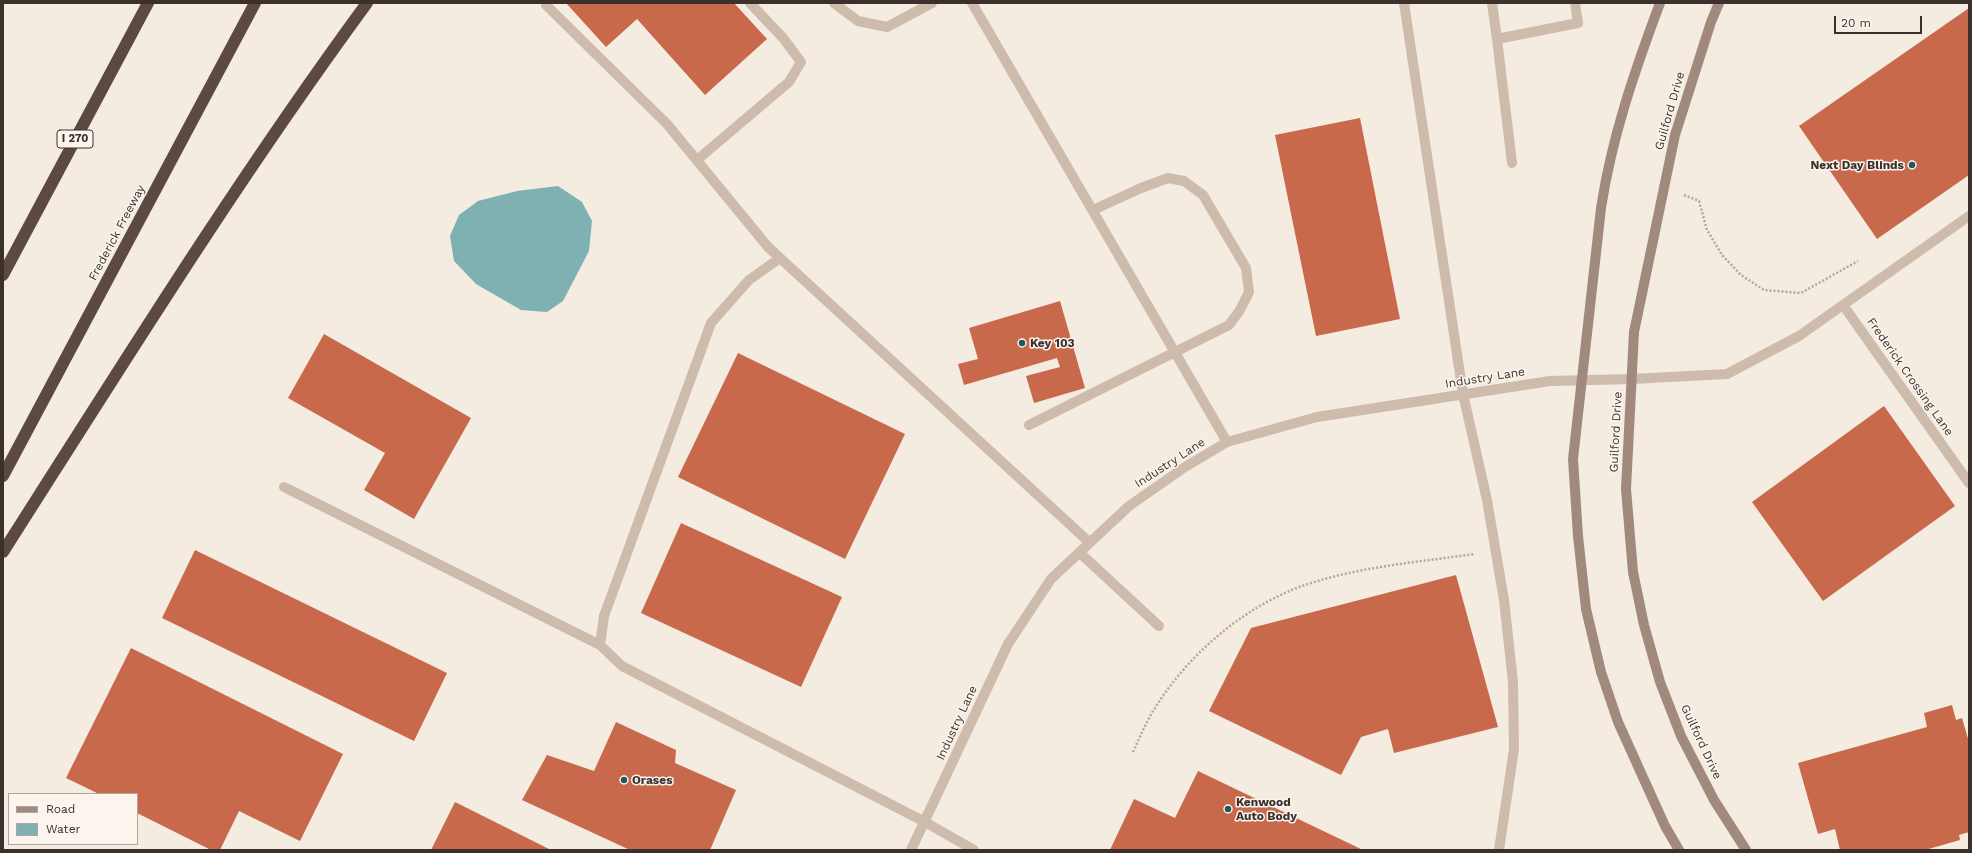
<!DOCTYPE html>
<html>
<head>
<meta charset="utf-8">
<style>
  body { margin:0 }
  #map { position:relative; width:1972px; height:853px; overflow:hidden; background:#f4ebe1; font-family:"Work Sans",sans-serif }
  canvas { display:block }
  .frame { position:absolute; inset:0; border:4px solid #3b302b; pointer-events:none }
  .legend { position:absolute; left:8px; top:793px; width:130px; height:52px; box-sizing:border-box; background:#fbf5ee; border:1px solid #aea6a0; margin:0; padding:5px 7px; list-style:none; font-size:12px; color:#3b302b }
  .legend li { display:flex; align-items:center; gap:8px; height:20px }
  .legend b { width:20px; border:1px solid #aea6a0 }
  .scale { position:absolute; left:1834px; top:16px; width:88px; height:18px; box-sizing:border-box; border:2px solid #3b302b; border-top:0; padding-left:5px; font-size:12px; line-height:14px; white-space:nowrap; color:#3b302b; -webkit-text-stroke:3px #fbf5ee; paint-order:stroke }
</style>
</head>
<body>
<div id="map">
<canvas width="1972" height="853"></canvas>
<div class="frame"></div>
<ul class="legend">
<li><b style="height:5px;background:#a18a7d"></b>Road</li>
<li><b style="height:11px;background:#7fb0b2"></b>Water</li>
</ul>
<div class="scale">20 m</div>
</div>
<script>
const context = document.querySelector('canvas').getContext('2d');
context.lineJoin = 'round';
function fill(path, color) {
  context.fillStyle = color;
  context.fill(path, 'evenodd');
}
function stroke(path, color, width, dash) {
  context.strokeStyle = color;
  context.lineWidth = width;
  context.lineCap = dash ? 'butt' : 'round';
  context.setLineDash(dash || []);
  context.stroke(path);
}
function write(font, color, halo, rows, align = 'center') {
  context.font = font + ' "Work Sans",sans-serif';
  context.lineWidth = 3;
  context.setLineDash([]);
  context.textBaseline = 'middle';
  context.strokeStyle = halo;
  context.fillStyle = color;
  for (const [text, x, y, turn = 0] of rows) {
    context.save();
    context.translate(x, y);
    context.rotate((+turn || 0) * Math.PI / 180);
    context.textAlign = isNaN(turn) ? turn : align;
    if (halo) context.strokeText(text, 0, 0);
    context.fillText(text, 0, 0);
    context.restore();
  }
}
const water = new Path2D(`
  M558 186 582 202 592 221 589 251 563 301 547 312 521 310 476 284 454 261 450 236 459 215 478 201 517 191Z`);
const building = new Path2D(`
  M566 3H734L767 39 705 95 637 19 606 47Z
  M1969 8V175L1877 239 1799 126Z
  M1360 118 1400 319 1316 336 1275 135Z
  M1060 301 1085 388 1034 403 1026 376 1060 367 1057 358 964 385 958 364 978 359 969 328Z
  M324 334 471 418 414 519 364 490 385 453 288 398Z
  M738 353 905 434 845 559 678 477Z
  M1884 406 1955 506 1823 601 1752 502Z
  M681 523 842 597 801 687 641 613Z
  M195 550 447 673 414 741 162 618Z
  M1456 575 1498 727 1394 753 1388 729 1361 737 1341 775 1209 711 1251 628Z
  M131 648 343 754 300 841 239 811 220 850H211L137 813V794H99L66 778Z
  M1952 705 1956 720 1962 718 1969 742V832L1959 835 1960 840 1925 850H1840L1835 829 1818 834 1798 763 1927 727 1924 713Z
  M616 722 676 750 675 763 736 790 710 850H630L522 800 547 755 594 771Z
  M1198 771 1363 850H1110L1134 799 1175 818Z
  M455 802 551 850H431Z`);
const path = new Path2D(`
  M1684 195 1699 201 1707 230 1722 255 1741 275 1764 290 1801 293 1858 261
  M1133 752C1140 737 1146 722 1155 708 1188 655 1242 608 1302 586 1357 567 1417 562 1475 554`);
const service = new Path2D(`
  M547 3 546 5 667 124 768 247 1089 542
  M834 3 858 21 887 27 932 3
  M972 3 1227 442
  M1404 3 1463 394 1487 500 1504 600 1513 682 1514 749 1499 850
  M1492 3 1497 39 1578 23 1575 3
  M1497 39 1512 163
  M697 160 789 82 801 62 783 38 750 3
  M780 258 749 280 711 323 604 616 600 645 622 666 925 822 974 850
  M1843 305 1969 483
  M1632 379 1727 374 1799 336 1969 216
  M1029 425 1229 325 1240 310 1249 292 1246 268 1203 195 1184 181 1168 178 1141 188 1093 210
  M284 487 600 645
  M1080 553 1159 626`);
const tertiary = new Path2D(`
  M911 850 1008 644 1051 579 1129 506 1185 467 1227 442 1317 417 1550 381 1632 379`);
const secondary = new Path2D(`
  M1660 3C1635 70 1612 136 1601 208L1573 459 1578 536 1586 609 1601 672 1618 722 1665 826 1679 850
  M1719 3 1711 22 1675 135 1634 332 1626 489 1633 572 1644 625 1660 682 1681 736 1714 800 1746 850`);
const motorway = new Path2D(`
  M3 275 148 3
  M3 476 255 3
  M3 552C121 367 237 180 367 3`);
const markers = [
  [1912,165,4,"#1f5a5e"],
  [1022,343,4,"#1f5a5e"],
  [624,780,4,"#1f5a5e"],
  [1228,809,4,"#1f5a5e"]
];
const shields = [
  [75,139,36]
];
const shieldNames = [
  ["I 270",75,139]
];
const streetNames = [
  ["Guilford Drive",1670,111,-74],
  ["Frederick Freeway",117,233,-62],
  ["Frederick Crossing Lane",1910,377,55],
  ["Industry Lane",1485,378,-9],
  ["Guilford Drive",1616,432,-87],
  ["Industry Lane",1170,463,-33],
  ["Industry Lane",957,723,-65],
  ["Guilford Drive",1701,742,65]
];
const poiNames = [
  ["Next Day Blinds",1904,165,"right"],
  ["Key 103",1030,343],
  ["Orases",632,780],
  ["Kenwood",1236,802],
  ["Auto Body",1236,816]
];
fill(water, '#7fb0b2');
fill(building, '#c8694b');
stroke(path, '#b9a596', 2.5, [2, 2]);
stroke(service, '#cdbbac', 10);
stroke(tertiary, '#cdbbac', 10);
stroke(secondary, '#a18a7d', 10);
stroke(motorway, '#5c4a42', 12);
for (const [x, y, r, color] of markers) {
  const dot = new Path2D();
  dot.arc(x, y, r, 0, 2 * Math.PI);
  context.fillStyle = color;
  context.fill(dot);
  stroke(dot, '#fbf5ee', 1.5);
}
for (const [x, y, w] of shields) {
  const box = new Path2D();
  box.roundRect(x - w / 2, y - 9, w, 18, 3);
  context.fillStyle = '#fbf5ee';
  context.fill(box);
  stroke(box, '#3b302b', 1);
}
write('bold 11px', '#3b302b', null, shieldNames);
write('12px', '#3b302b', '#fbf5ee', streetNames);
write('bold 12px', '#3b302b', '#fbf5ee', poiNames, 'left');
</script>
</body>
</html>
